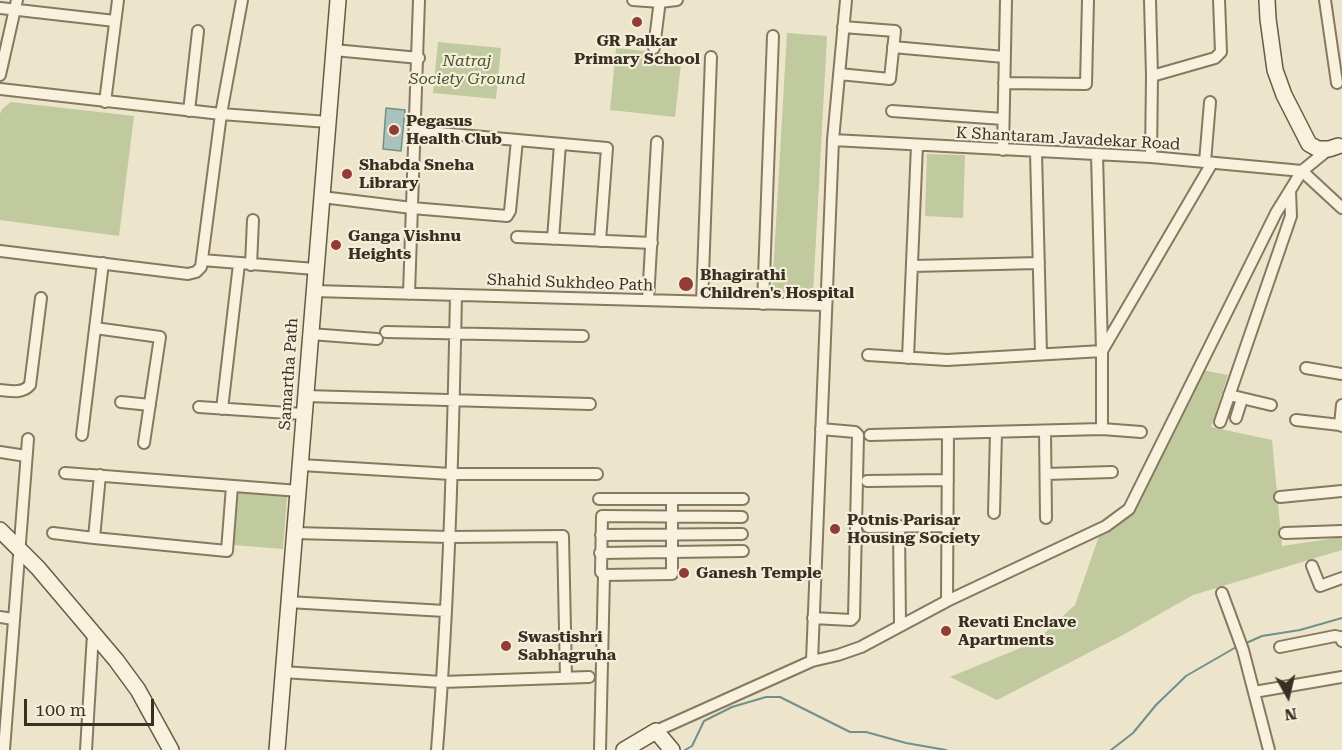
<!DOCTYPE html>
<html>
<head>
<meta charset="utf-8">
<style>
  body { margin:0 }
  #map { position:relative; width:1342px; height:750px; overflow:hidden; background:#ece5cb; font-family:"Roboto Serif",serif }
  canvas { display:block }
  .north { position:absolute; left:1258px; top:666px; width:60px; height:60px; -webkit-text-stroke:4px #f4eeda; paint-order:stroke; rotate:172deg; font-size:16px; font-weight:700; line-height:24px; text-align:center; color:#392f22 }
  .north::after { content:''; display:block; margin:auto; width:21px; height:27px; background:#392f22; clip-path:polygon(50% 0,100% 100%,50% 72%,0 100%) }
  .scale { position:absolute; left:24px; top:699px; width:130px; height:27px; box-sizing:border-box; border:3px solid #392f22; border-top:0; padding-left:8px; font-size:18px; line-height:21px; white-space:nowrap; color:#392f22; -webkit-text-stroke:4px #f4eeda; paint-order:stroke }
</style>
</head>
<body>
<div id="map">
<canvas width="1342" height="750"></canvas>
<div class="north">N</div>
<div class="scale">100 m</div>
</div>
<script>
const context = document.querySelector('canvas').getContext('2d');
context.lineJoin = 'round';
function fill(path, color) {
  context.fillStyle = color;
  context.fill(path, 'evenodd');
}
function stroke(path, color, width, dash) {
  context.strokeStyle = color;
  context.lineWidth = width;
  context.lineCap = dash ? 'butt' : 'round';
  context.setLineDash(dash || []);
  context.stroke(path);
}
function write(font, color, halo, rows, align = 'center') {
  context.font = font + ' "Roboto Serif",serif';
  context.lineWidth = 4.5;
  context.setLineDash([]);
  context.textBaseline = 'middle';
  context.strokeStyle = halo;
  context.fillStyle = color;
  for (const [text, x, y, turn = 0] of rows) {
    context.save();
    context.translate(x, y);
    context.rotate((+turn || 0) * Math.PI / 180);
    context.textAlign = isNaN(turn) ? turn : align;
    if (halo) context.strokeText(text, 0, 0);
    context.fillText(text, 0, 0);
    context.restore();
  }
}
const green = new Path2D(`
  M787 33 827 36 813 294 772 292Z
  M438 42 501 48 496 99 433 93Z
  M616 48 682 55 675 117 610 110Z
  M11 102 134 116 119 236 0 220V114L2 109Z
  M927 154 965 155 963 218 925 216Z
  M1202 370 1228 375 1211 427 1272 440 1282 546 1342 537V550L1193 595 1121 636 997 700 950 677 1035 642 1075 605 1099 536 1133 511Z
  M238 493 287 497 283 549 234 545Z`);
const water = new Path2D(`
  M386 108 405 110 401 151 383 149Z`);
const stream = new Path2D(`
  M1244 644 1262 636 1300 630 1342 618
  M685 750 692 746 704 721 732 707 766 697H780L850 732H866L906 743 946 750
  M1111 750 1133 733 1156 705 1186 676 1238 646`);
const street = new Path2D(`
  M633 0 660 2 677 0
  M1150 0 1152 76 1151 157
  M1325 0 1337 83
  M0 8 115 21
  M893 47 1004 57
  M654 48 660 0
  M334 50 419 58
  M839 74 890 79 895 31 843 27
  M0 75 17 0
  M1152 76 1215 58 1221 52 1219 0
  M1004 83 1086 84 1088 0
  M0 89 221 114 328 122
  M105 102 118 0
  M189 111 198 31
  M892 111 1003 119
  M416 131 607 148 600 241
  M833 140 1151 157 1302 171 1342 208
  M1003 150 1006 0
  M1036 152 1041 354
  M1205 162 1210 102
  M322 197 412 208 507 216 510 211 517 140
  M517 237 652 243
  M553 239 560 144
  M0 251 188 274 196 272 201 267 221 114 242 0
  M202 260 315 269
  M251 265 253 220
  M912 266 1039 263
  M313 291 826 305
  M409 294 419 0
  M648 300 657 142
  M702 302 711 57
  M763 304 773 36
  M95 328 160 337 144 443
  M386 332 583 336
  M310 334 377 339
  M868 355 947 360 1102 351 1097 154
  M908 358 917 145
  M1306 368 1342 374
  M0 390C11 391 22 394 30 385L41 298
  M1229 395 1271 405
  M305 396 590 404
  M121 402 150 405
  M1342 405 1340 425 1342 426
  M199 407 303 414
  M222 409 239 264
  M1236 418 1242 399
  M1296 420 1340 425
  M1220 422 1291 216 1290 191
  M1102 429V351L1212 163
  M1045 431 1046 518
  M82 435 103 263
  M870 435 1102 429 1141 432
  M0 452 26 456
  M301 465 451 474H597
  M65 473 299 491
  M1046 474 1112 472
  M100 475 94 538 227 551 232 486
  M867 481 948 480
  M1280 497 1342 491
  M599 499H743
  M994 513 996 432
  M899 526 900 625
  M868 527 948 526
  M53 533 94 538
  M295 533 449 537 563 536 566 677
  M1285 533 1342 531
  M601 535 742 534
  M600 553 743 551
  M1312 566 1320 586 1342 578
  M604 575 601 572 602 516 742 517
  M1222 593 1243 650 1269 750
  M947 601 948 433
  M288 602 445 611
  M0 617 13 619
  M813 618 851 620 854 617 858 435 855 432 821 429
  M1280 647 1335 636 1340 637 1342 641
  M812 661 833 140 846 0
  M282 672 442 682 589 677
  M1254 692 1342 677
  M656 731 812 661 838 655 861 647 947 601 1106 526 1129 509 1276 213 1302 171 1329 149
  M4 750 28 439
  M86 750 93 634
  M437 750C449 599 453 447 456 295
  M600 750 604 575 672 574V500`);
const secondary = new Path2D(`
  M1267 0 1268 19 1275 70 1284 95 1309 144 1318 149H1329L1338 146
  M0 530 38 568 116 660 138 690 171 750
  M277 750 338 0
  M624 750 656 731 672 750`);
const markers = [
  [637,22,6,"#923c35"],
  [394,130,6,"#923c35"],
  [347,174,6,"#923c35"],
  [336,245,6,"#923c35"],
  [686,284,8,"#923c35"],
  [835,529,6,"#923c35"],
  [684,573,6,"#923c35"],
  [946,631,6,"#923c35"],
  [506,646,6,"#923c35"]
];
const poiNames = [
  ["GR Palkar",637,41,"center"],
  ["Primary School",637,59,"center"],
  ["Pegasus",406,121],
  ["Health Club",406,139],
  ["Shabda Sneha",359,165],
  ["Library",359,183],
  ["Ganga Vishnu",348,236],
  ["Heights",348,254],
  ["Bhagirathi",700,275],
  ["Children's Hospital",700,293],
  ["Potnis Parisar",847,520],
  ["Housing Society",847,538],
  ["Ganesh Temple",696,573],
  ["Revati Enclave",958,622],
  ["Apartments",958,640],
  ["Swastishri",518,637],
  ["Sabhagruha",518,655]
];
const parkNames = [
  ["Natraj",467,61],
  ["Society Ground",467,79]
];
const streetNames = [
  ["K Shantaram Javadekar Road",1068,139,3],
  ["Shahid Sukhdeo Path",570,283,2],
  ["Samartha Path",289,374,-86]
];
fill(green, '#c1c99f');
fill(water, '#abc1bc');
stroke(water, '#728f8a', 1.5);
stroke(stream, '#728f8a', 2);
stroke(street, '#877860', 14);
stroke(secondary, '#695a43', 18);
stroke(street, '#f7f1de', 10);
stroke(secondary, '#f7f1de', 15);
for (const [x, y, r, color] of markers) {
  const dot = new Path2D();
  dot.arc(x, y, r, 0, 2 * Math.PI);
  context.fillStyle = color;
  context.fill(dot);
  stroke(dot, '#f4eeda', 2);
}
write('bold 16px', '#392f22', '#f4eeda', poiNames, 'left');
write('italic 16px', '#46542b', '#f4eeda', parkNames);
write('16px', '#392f22', '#f4eeda', streetNames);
</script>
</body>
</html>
